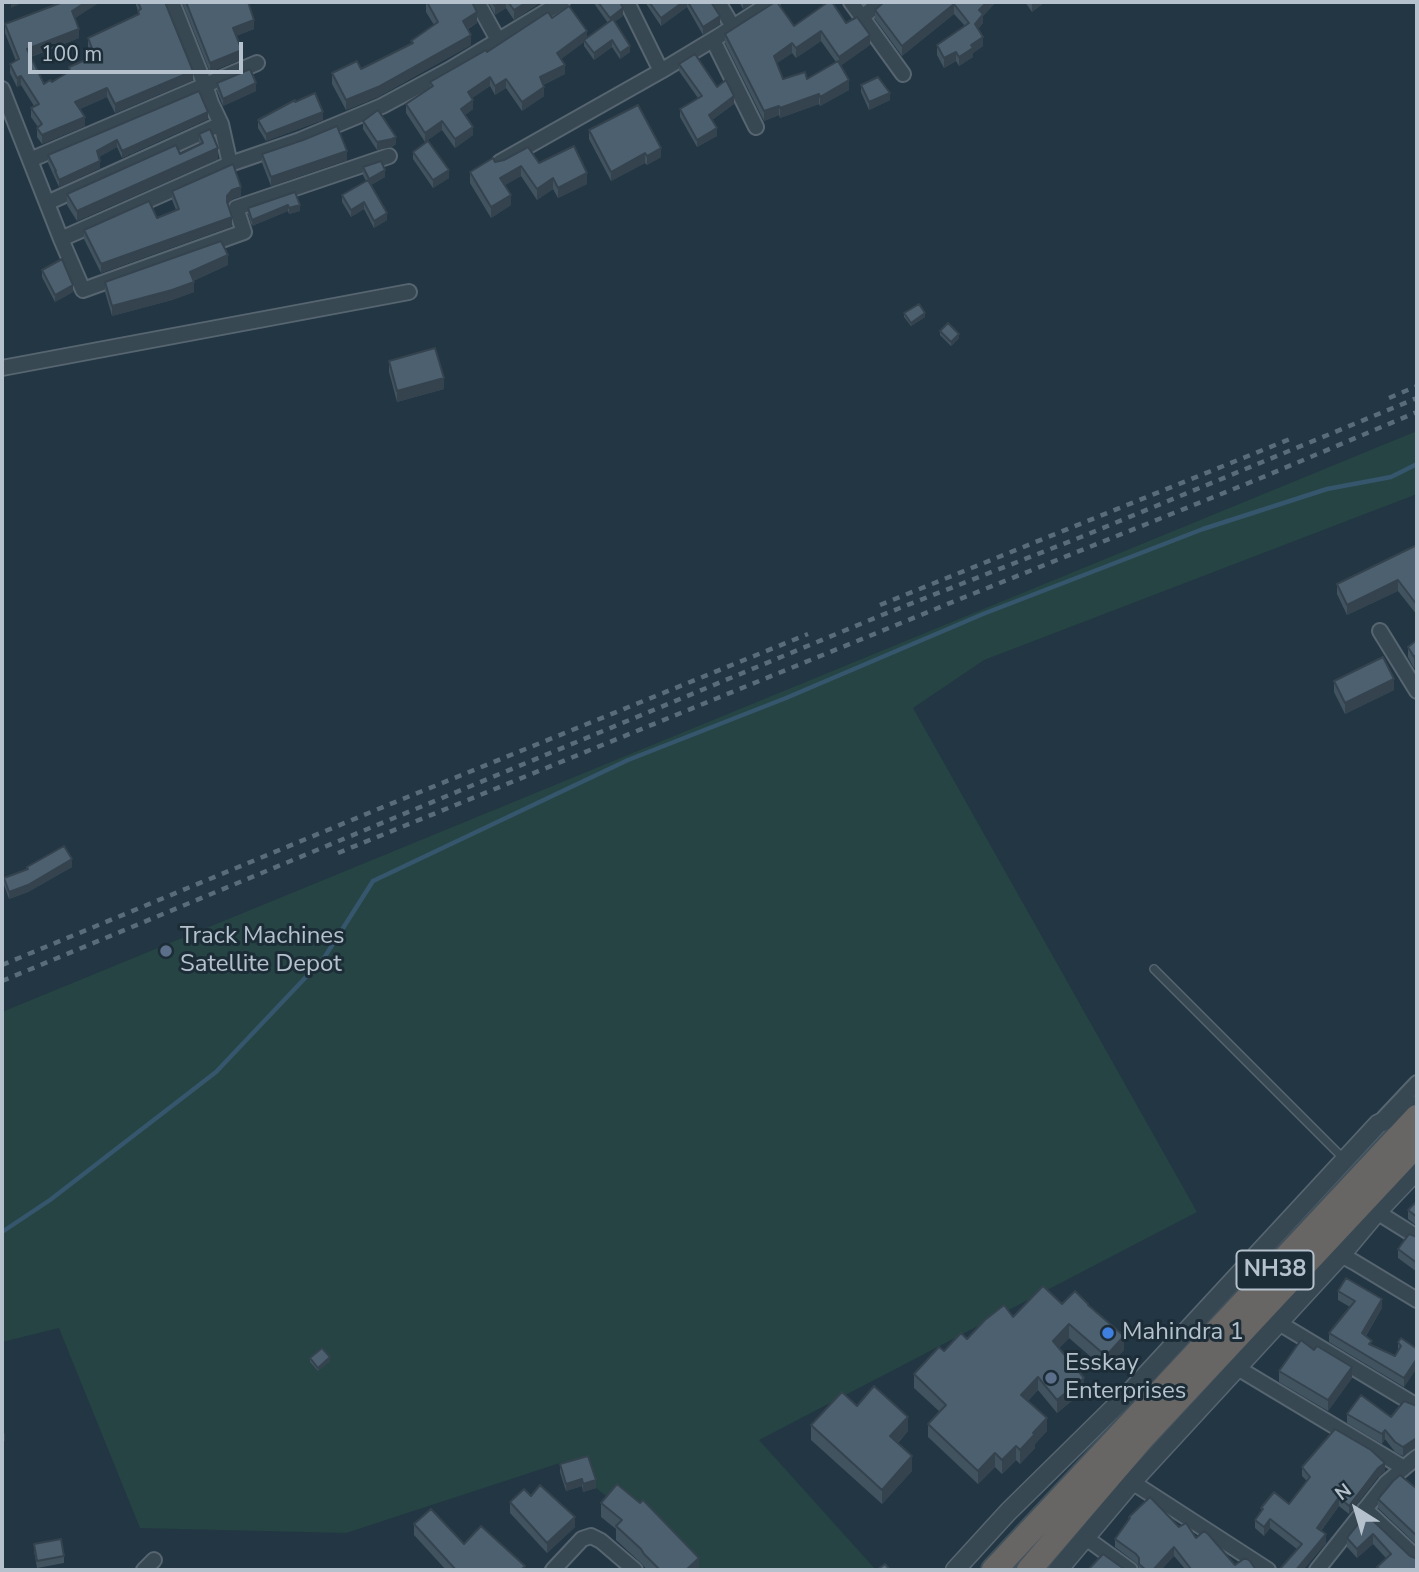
<!DOCTYPE html>
<html>
<head>
<meta charset="utf-8">
<style>
  body { margin:0 }
  #map { position:relative; width:1419px; height:1572px; overflow:hidden; background:#233643; font-family:"Nunito Sans",sans-serif }
  canvas { display:block }
  .frame { position:absolute; inset:0; border:4px solid #b5c2cd; pointer-events:none }
  .north { position:absolute; left:1321px; top:1474px; width:70px; height:70px; -webkit-text-stroke:5px #1c2d38; paint-order:stroke; rotate:323deg; font-size:19px; font-weight:700; line-height:28px; text-align:center; color:#b5c2cd }
  .north::after { content:''; display:block; margin:auto; width:24px; height:32px; background:#b5c2cd; clip-path:polygon(50% 0,100% 100%,50% 72%,0 100%) }
  .scale { position:absolute; left:28px; top:42px; width:215px; height:32px; box-sizing:border-box; border:4px solid #b5c2cd; border-top:0; padding-left:9px; font-size:21px; line-height:24px; white-space:nowrap; color:#b5c2cd; -webkit-text-stroke:5px #1c2d38; paint-order:stroke }
</style>
</head>
<body>
<div id="map">
<canvas width="1419" height="1572"></canvas>
<div class="frame"></div>
<div class="north">N</div>
<div class="scale">100 m</div>
</div>
<script>
const context = document.querySelector('canvas').getContext('2d');
context.lineJoin = 'round';
function fill(path, color) {
  context.fillStyle = color;
  context.fill(path, 'evenodd');
}
function stroke(path, color, width, dash) {
  context.strokeStyle = color;
  context.lineWidth = width;
  context.lineCap = dash ? 'butt' : 'round';
  context.setLineDash(dash || []);
  context.stroke(path);
}
function write(font, color, halo, rows, align = 'center') {
  context.font = font + ' "Nunito Sans",sans-serif';
  context.lineWidth = 6;
  context.setLineDash([]);
  context.textBaseline = 'middle';
  context.strokeStyle = halo;
  context.fillStyle = color;
  for (const [text, x, y, turn = 0] of rows) {
    context.save();
    context.translate(x, y);
    context.rotate((+turn || 0) * Math.PI / 180);
    context.textAlign = isNaN(turn) ? turn : align;
    if (halo) context.strokeText(text, 0, 0);
    context.fillText(text, 0, 0);
    context.restore();
  }
}
const green = new Path2D(`
  M1417 431V494L984 660 913 708 1197 1212 759 1440 876 1570H700L563 1462 346 1533 140 1528 59 1328 2 1342V1012Z`);
const stream = new Path2D(`
  M2 1232 50 1200 216 1072 324 958 373 881 628 760 786 698 983 614 1203 529 1327 489 1391 477 1417 464`);
const service = new Path2D(`
  M1154 969 1344 1159`);
const minor = new Path2D(`
  M172 2 205 85 211 103 221 124 230 164
  M477 2 498 40
  M627 2 661 71 719 36 772 2
  M718 2 733 27
  M851 2 903 74
  M862 17 881 2
  M713 40 756 127
  M2 89 61 239 230 164 300 140 382 106 449 70 562 2
  M30 160 257 63
  M500 162 661 71
  M47 203 221 124
  M61 239 83 290 244 232 236 208 389 156
  M2 368 409 292
  M1380 631 1417 691
  M1384 1118 1417 1083
  M1377 1212 1417 1237
  M1341 1255 1354 1262 1417 1300
  M1279 1323 1417 1406
  M1236 1367 1404 1468
  M1132 1482 1268 1570
  M1365 1509 1417 1558
  M1086 1538 1130 1570
  M144 1570 154 1560
  M553 1570 582 1539 591 1536 601 1541 635 1570
  M1317 1570 1386 1483 1417 1457`);
const tertiary = new Path2D(`
  M955 1570 1008 1512 1133 1389 1378 1124 1417 1105
  M1058 1570 1132 1482 1341 1255 1377 1212 1417 1170`);
const trunk = new Path2D(`
  M994 1570 1417 1117
  M1029 1570 1144 1436 1417 1144`);
const rail = new Path2D(`
  M1389 398 1417 386
  M880 605 1295 437
  M338 853 955 601 1256 480 1417 412
  M2 965 388 805 808 634
  M2 981 882 615 1081 537 1417 398`);
const wall = new Path2D(`
  M99 2 75 18 79 38 31 57 44 84 52 82 69 72V67L92 57 88 47V38L138 15V11L135 2H165L193 80 115 113 107 97 80 109 85 126 42 144 37 137V128L38 127 31 117V108L34 106 21 85 17 87 10 73V64L16 61 5 33V24Z
  M182 2H248L254 29 236 36 242 59 210 72Z
  M426 2 477 23 468 29 471 45 378 97 346 110 332 84V73L361 69 411 43V41L434 25 426 12Z
  M488 2H541L514 20 506 8 495 15Z
  M593 2H620L623 16 614 22 630 52 620 59 612 47 594 60 584 46V42L561 59 565 74 543 85 544 96 522 111 506 88 495 95 490 86 472 98 473 109 465 115 473 135 455 148 442 130 425 142 406 113V104L430 88V82L552 18 587 38 608 23Z
  M645 2H711L720 24 703 35 687 7 661 26Z
  M739 2H755L743 9Z
  M996 2 983 16V23L978 29 983 46 973 53V57L959 66 956 61 944 68 937 55V45L965 26 954 14 902 56 875 19V10Z
  M1025 2H1045L1032 12Z
  M846 23 870 45 840 66 849 90 820 106 819 104 780 118 779 115 764 121 725 43V34L794 26ZM821 41 836 62 807 79H783L777 63 792 53 796 58Z
  M679 64 717 87 734 104 712 120 717 136 697 147 680 117V109L698 98 679 71Z
  M217 83 256 91 223 106 217 91Z
  M861 85 890 100 869 110 861 92Z
  M208 119 122 158 117 147 99 157 100 168 59 187 48 163V155Z
  M258 120H323L266 141 258 128Z
  M363 121 396 144 392 147 377 150 363 129Z
  M589 130 661 157 647 165 645 163 611 181 589 139Z
  M199 134 218 159 77 221 67 205V194L180 154 199 145Z
  M413 152 449 178 433 188 413 159Z
  M262 154 347 160 271 186 262 163Z
  M495 162 539 163 587 184 558 198 553 189 537 200 521 176 505 185 511 205 491 218 470 183V172Z
  M363 167 385 177 371 185 387 220 374 228 364 209 351 217 342 202V195L366 181 363 175Z
  M172 191 241 196 232 199 228 204 232 226 101 273 84 239V230L157 218 176 210 172 200Z
  M300 205V211L289 214 288 211 252 226 248 214V208Z
  M228 265 193 281 194 292 172 300 112 316 105 292V282Z
  M42 270 73 292 55 302 42 277Z
  M904 313 925 317 911 326 904 317Z
  M940 331 959 338 951 346 940 335Z
  M389 361 444 389 397 402 389 372Z
  M1417 545V615L1398 591 1347 615 1337 594V584Z
  M1417 640V665L1414 668 1408 657V647Z
  M1334 681 1394 690 1345 714 1334 692Z
  M27 867H72L28 892 9 899 4 885V878L27 869Z
  M1417 1201V1226L1408 1219V1210Z
  M1417 1237V1272L1398 1258V1249Z
  M1338 1291 1382 1308 1366 1336 1372 1345 1395 1356 1398 1352V1342L1417 1349V1371L1416 1369 1404 1387 1329 1342V1333L1350 1307 1338 1300Z
  M1062 1304 1088 1306 1124 1350 1106 1370 1069 1338 1059 1348 1084 1391 1057 1413 1038 1390 1028 1401 1047 1431 1035 1444V1448L1020 1464 1016 1460 1002 1474 995 1467 978 1484 928 1437V1424L940 1412 914 1388V1374L944 1351 1013 1317Z
  M310 1358 330 1361 318 1371 310 1362Z
  M1279 1371 1352 1378 1328 1411 1279 1382Z
  M857 1406 908 1431 898 1443 912 1471 882 1504 811 1440V1425Z
  M1417 1406V1448H1415L1403 1456 1395 1452 1385 1439 1382 1444 1347 1423V1414L1391 1417Z
  M560 1464 596 1488 583 1492 582 1486 566 1491 560 1472Z
  M1302 1467 1385 1471 1378 1477 1349 1514 1339 1506 1321 1531 1326 1543 1303 1570H1279L1297 1549 1270 1528 1264 1536 1255 1528V1520L1261 1512V1508L1289 1504 1307 1481 1302 1476Z
  M1417 1489V1545L1378 1508V1499Z
  M531 1496 575 1527 547 1553 510 1513V1502Z
  M601 1503 699 1570H647L641 1563 616 1540V1529L601 1517Z
  M1366 1514 1410 1556 1415 1558 1417 1570H1377V1567L1386 1558 1373 1544 1357 1558 1347 1547V1538Z
  M1129 1517 1179 1527 1235 1565 1256 1570H1186L1174 1556 1161 1570H1139V1567L1136 1563 1115 1547V1539L1129 1519Z
  M414 1524 464 1544 525 1570H446L414 1535Z
  M34 1544 64 1556V1563L37 1568 34 1551Z`);
const shadedWall = new Path2D(`
  M11 2H24L11 8Z
  M86 2H99V3L72 20V11Z
  M502 2H506V8L495 15V6Z
  M527 2H541L514 20V10Z
  M683 2H687V7L661 26V18Z
  M743 2H755L743 9Z
  M987 2H996L983 16V23L975 33V24L979 10Z
  M1036 2H1045L1032 12V4Z
  M954 4V14L902 56V46Z
  M623 8V16L610 25V18Z
  M477 12V23L463 31V21Z
  M720 16V24L703 35V27Z
  M254 20V29L233 37V28Z
  M79 29V38L27 58V49Z
  M587 31V40H584V42L557 62V53Z
  M821 31V41L796 58V48Z
  M471 35V45L378 97 346 110V100Z
  M870 35V45L839 67V57Z
  M983 37V46L973 53V57L959 66V57L971 45Z
  M612 40V47L594 60V53Z
  M792 43V53L774 65V56Z
  M630 46V52L620 59V53Z
  M242 50V59L210 72V63Z
  M956 52V61L944 68V58Z
  M565 65V74L540 86V77Z
  M193 71V80L115 113V104Z
  M21 76V85L17 87V78Z
  M490 77V86L468 101V92Z
  M506 79V88L495 95V86Z
  M849 80V90L820 106V97Z
  M256 83V91L223 106V99Z
  M544 87V96L522 111V102Z
  M107 88V97L75 111V102Z
  M890 93V100L869 110V102Z
  M819 94V104L780 118V108Z
  M734 96V104L709 122V115Z
  M473 100V109L461 118V109Z
  M779 106V115L764 121V111Z
  M208 112V119L122 158V151Z
  M323 112V120L266 141V134Z
  M85 117V126L42 144V135Z
  M442 121V130L425 142V133Z
  M473 127V135L455 148V139Z
  M717 128V136L697 147V140Z
  M396 137V144L392 147 377 150V142Z
  M117 140V147L97 158V151Z
  M218 148V159L77 221V211Z
  M661 148V157L647 165V156Z
  M347 151V160L271 186V177Z
  M645 153V163L611 181V172Z
  M100 161V168L59 187V180Z
  M521 166V176L500 188V178Z
  M385 170V177L369 186V179Z
  M449 170V178L433 188V180Z
  M587 173V184L558 198V188Z
  M553 178V189L537 200V189Z
  M241 187V196L232 199 227 205V196L232 190Z
  M511 195V205L491 218V207Z
  M364 202V209L351 217V210Z
  M288 205V211L252 226V220Z
  M300 205V211L289 214V208Z
  M387 213V220L374 228V221Z
  M232 217V226L101 273V264Z
  M228 255V265L190 282V272Z
  M194 282V292L172 300 112 316V306Z
  M73 285V292L55 302V295Z
  M925 313V317L911 326V323Z
  M959 334V338L951 346V342Z
  M444 378V389L397 402V391Z
  M1398 580V591L1347 615V605Z
  M1417 654V665L1414 668V657Z
  M1394 679V690L1345 714V703Z
  M72 859V867L28 892 9 899V892Z
  M1382 1299V1308L1362 1342V1333Z
  M1069 1324V1338L1053 1354V1341Z
  M1124 1336V1350L1106 1370V1356Z
  M330 1357V1361L318 1371V1368Z
  M1416 1360V1369L1404 1387V1378Z
  M1352 1367V1378L1328 1411V1400Z
  M1038 1377V1390L1021 1408V1395Z
  M1084 1378V1391L1057 1413V1400Z
  M908 1417V1431L890 1451V1436Z
  M1047 1418V1431L1035 1444V1448L1020 1464V1450L1033 1433Z
  M1385 1430V1439L1382 1444V1434Z
  M5 1433V1441L2 1442V1435Z
  M1415 1439V1448L1403 1456V1447Z
  M1016 1446V1460L1002 1474V1460Z
  M995 1453V1467L978 1484V1471Z
  M912 1456V1471L882 1504V1490Z
  M1385 1463V1471L1378 1477 1349 1514V1506L1378 1468Z
  M582 1479V1486L566 1491V1484Z
  M596 1480V1488L583 1492V1484Z
  M1339 1497V1506L1317 1536V1528Z
  M575 1517V1527L547 1553V1543Z
  M1270 1519V1528L1264 1536V1527Z
  M1326 1534V1543L1303 1570H1296Z
  M1373 1534V1544L1357 1558V1549Z
  M1174 1547V1556L1161 1570H1153Z
  M699 1558V1570H686Z`);
const building = new Path2D(`
  M63 2H86L72 11 79 29 27 49 44 84 50 80 52 82 70 71 69 67 95 56 88 38 139 14 138 11 141 9 138 2H165L193 71 115 104 107 88 75 102 85 117 42 135 37 128 42 124 31 108 39 104 21 76 17 78 10 64 19 59 5 24Z
  M186 2H248L254 20 233 28 242 50 210 63Z
  M427 2H472L477 12 463 21 471 35 378 87 346 100 332 73 357 61 361 69 413 43 411 41 438 22Z
  M493 2H502L495 6Z
  M508 2H527L514 10Z
  M598 2H620L623 8 610 18Z
  M649 2H683L661 18Z
  M688 2H711L720 16 703 27Z
  M775 2H777L794 26 828 2H832L846 23 857 17 870 35 839 57 821 31 796 48 792 43 774 56 783 79 805 72 807 79 838 61 849 80 820 97 819 94 780 108 779 106 764 111 725 34Z
  M884 2H987L979 10 983 14 975 24 983 37 971 45 973 48 959 57 956 52 944 58 937 45 969 23 954 4 902 46 875 10Z
  M569 6 587 31 557 53 565 65 540 77 544 87 522 102 506 79 495 86 490 77 468 92 473 100 461 109 473 127 455 139 442 121 425 133 406 104 433 86 430 82 486 50 487 52 548 12 552 18Z
  M613 19 630 46 620 53 612 40 594 53 584 40Z
  M695 54 717 87 726 80 734 96 709 115 717 128 697 140 680 109 702 96 679 64Z
  M250 69 256 83 223 99 217 83Z
  M878 77 890 93 869 102 861 85Z
  M199 91 208 112 122 151 117 140 97 151 100 161 59 180 55 171H56L48 155Z
  M315 93 323 112 266 134 258 120 295 100V102Z
  M638 105 661 148 647 156 645 153 611 172 589 130Z
  M378 110 396 137 392 139 377 142 363 121Z
  M337 126 347 151 271 177 262 154 303 140Z
  M210 129 218 148 77 211 67 194 176 145 180 154 203 143 199 134Z
  M428 141 449 170 433 180 413 152Z
  M574 146 587 173 558 188 553 178 537 189 521 166 500 178 511 195 491 207 470 172 493 158 495 162 504 160 528 147 539 163Z
  M381 161 385 170 369 179 363 167Z
  M233 164 241 187 232 190 227 196V202L232 217 101 264 84 230 149 201 157 218 179 209 172 191Z
  M368 180 387 213 374 221 364 202 351 210 342 195Z
  M295 192 300 205 289 208 288 205 252 220 248 208Z
  M221 241 228 255 190 272 194 282 172 290 112 306 105 282Z
  M62 259 73 285 55 295 42 270Z
  M919 304 925 313 911 323 904 313Z
  M948 323 959 334 951 342 940 331Z
  M435 348 444 378 397 391 389 361Z
  M1417 545V605L1398 580 1347 605 1337 584Z
  M1417 640V654L1414 657 1408 647Z
  M1383 657 1394 679 1345 703 1334 681Z
  M64 846 72 859 28 885 9 892 4 878 28 869 27 867Z
  M1417 1201V1217L1408 1210Z
  M1409 1234 1417 1237V1263L1398 1249Z
  M1346 1278 1382 1299 1362 1333 1372 1341 1369 1344 1395 1356 1401 1346 1398 1342 1401 1338 1417 1349V1362L1416 1360 1404 1378 1329 1333 1355 1301 1338 1291Z
  M1043 1286 1062 1304 1075 1291 1088 1304V1305L1124 1336 1106 1356 1069 1324 1053 1341 1084 1378 1057 1400 1038 1377 1021 1395 1047 1418 1033 1433 1035 1434 1020 1450 1016 1446 1002 1460 995 1453 978 1471 928 1424 946 1405 914 1374 939 1347 944 1351 961 1333 967 1339 985 1320 1004 1305 1013 1317Z
  M1301 1340 1314 1350 1317 1346 1352 1367 1328 1400 1279 1371Z
  M322 1348 330 1357 318 1368 310 1358Z
  M874 1386 908 1417 890 1436 912 1456 882 1490 811 1425 842 1392 857 1406Z
  M1361 1395 1391 1417 1404 1401 1417 1406V1439H1415L1403 1447 1395 1442 1385 1430 1382 1434 1347 1414Z
  M1335 1429 1371 1450 1385 1463 1378 1468 1349 1506 1339 1497 1317 1528 1326 1534 1296 1570H1279L1302 1544 1270 1519 1264 1527 1255 1520 1263 1509 1261 1508 1274 1492 1289 1504 1310 1477 1302 1467Z
  M588 1456 596 1480 583 1484 582 1479 566 1484 560 1464Z
  M1400 1475 1417 1489V1536L1378 1499 1393 1481Z
  M617 1484 640 1503 643 1500 699 1558 686 1570H660L644 1554 641 1549 616 1526 622 1520 601 1503Z
  M540 1485 575 1517 547 1543 510 1502 524 1489 531 1496Z
  M1150 1497 1179 1527 1186 1523 1196 1538 1204 1531 1208 1534 1235 1565 1245 1558 1250 1561 1256 1570H1189L1191 1569 1174 1547 1153 1570H1146L1139 1564V1558L1136 1554 1115 1539 1130 1518 1129 1517Z
  M431 1509 464 1544 481 1526 525 1566 521 1570H456L414 1524Z
  M1366 1514 1410 1556 1415 1558H1417V1570H1381L1377 1567 1391 1554 1373 1534 1357 1549 1347 1538Z
  M61 1539 64 1556 37 1561 34 1544Z
  M1103 1554 1124 1569 1123 1570H1088Z
  M885 1564 890 1570H877Z`);
const markers = [
  [166,951,7,"#5c6f8a"],
  [1108,1333,7,"#3f7fe0"],
  [1051,1378,7,"#5c6f8a"]
];
const shields = [
  [1275,1270,77]
];
const shieldNames = [
  ["NH38",1275,1270]
];
const poiNames = [
  ["Track Machines",180,937],
  ["Satellite Depot",180,965],
  ["Mahindra 1",1122,1333],
  ["Esskay",1065,1364],
  ["Enterprises",1065,1392]
];
fill(green, '#254443');
stroke(stream, '#35566c', 4.5);
stroke(service, '#566570', 10);
stroke(minor, '#566570', 18);
stroke(tertiary, '#566570', 21);
stroke(trunk, '#42525d', 28);
stroke(service, '#384853', 7);
stroke(minor, '#384853', 14);
stroke(tertiary, '#384853', 18);
stroke(trunk, '#686664', 24);
stroke(rail, '#596c7a', 4.5, [7, 7]);
fill(wall, '#41535f');
fill(shadedWall, '#35434e');
fill(building, '#4c606f');
stroke(building, '#35434e', 2);
for (const [x, y, r, color] of markers) {
  const dot = new Path2D();
  dot.arc(x, y, r, 0, 2 * Math.PI);
  context.fillStyle = color;
  context.fill(dot);
  stroke(dot, '#1c2d38', 2.5);
}
for (const [x, y, w] of shields) {
  const box = new Path2D();
  box.roundRect(x - w / 2, y - 19.5, w, 39, 5);
  context.fillStyle = '#1c2d38';
  context.fill(box);
  stroke(box, '#b5c2cd', 2);
}
write('bold 23px', '#b5c2cd', null, shieldNames);
write('24px', '#b5c2cd', '#1c2d38', poiNames, 'left');
</script>
</body>
</html>
